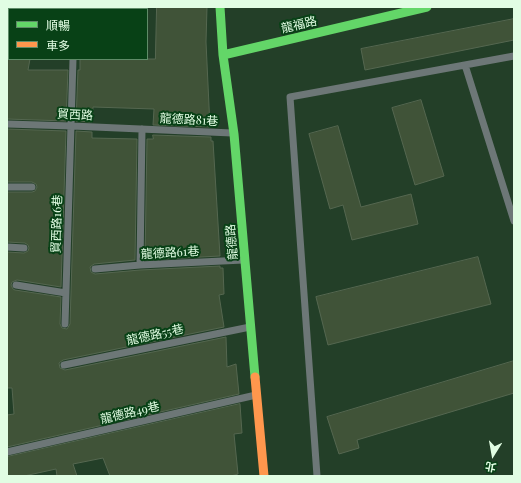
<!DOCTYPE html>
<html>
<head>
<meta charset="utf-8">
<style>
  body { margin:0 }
  #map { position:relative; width:521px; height:483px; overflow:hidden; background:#233f28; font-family:"Playfair Display","Noto Sans TC",serif }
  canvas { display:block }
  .frame { position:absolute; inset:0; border:8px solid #e1fde3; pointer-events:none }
  .legend { position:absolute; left:8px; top:8px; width:140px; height:52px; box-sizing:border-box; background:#084116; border:1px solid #5f8c68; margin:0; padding:5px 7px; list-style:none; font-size:12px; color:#e1fde3 }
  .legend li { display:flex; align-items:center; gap:8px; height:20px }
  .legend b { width:20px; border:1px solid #5f8c68 }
  .north { position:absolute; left:473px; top:435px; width:40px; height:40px; -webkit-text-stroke:3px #084116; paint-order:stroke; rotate:191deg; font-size:11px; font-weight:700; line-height:16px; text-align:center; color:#e1fde3 }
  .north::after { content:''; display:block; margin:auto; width:14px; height:18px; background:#e1fde3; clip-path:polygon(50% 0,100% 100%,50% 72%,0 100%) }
</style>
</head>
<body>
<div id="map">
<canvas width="521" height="483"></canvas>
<div class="frame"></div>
<ul class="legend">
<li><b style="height:5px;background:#63d668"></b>順暢</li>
<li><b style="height:5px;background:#ff974d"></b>車多</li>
</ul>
<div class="north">北</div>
</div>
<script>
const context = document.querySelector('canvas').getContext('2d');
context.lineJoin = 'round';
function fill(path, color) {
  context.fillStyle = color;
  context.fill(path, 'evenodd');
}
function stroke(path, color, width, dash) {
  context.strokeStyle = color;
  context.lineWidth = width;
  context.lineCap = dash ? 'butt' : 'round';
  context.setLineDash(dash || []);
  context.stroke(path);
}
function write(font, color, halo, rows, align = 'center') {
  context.font = font + ' "Playfair Display","Noto Sans TC",serif';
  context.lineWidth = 4;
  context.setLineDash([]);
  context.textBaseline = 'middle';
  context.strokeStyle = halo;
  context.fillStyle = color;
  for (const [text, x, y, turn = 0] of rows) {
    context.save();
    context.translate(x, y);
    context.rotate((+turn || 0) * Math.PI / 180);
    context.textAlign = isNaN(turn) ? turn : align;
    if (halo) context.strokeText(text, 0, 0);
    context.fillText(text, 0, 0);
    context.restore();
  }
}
const building = new Path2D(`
  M157 7H207L206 42 210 127 153 125 154 109 93 107 92 122 76 121 78 70H80V59H155Z
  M514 19V40L365 70 361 49Z
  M7 59H30L28 70H68L66 121 7 119Z
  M421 100 444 176 415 185 392 108Z
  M338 126 361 207 411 194 418 224 352 240 343 205 330 209 309 134Z
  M7 129 66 131 61 287 17 280 12 282 11 285 13 289 15 290 61 297 60 324 62 328 67 329 70 324 76 131 92 132V138L137 139 135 260 94 264 90 267 91 272 95 274 140 270 220 266V268H223L224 294 219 295 224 327 63 360 59 363 60 368 65 370 226 337 227 367 236 364 239 394 7 447V415L14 414 12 388H7V252L24 253 28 251 29 248 28 245 25 243 7 242V192H32L35 191 37 187 36 184 32 182H7Z
  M153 135 211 137V141H213L220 256 145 260 147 139H153Z
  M478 257 491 304 328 345 316 297Z
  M514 361V393L357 440 359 448 339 454 327 417Z
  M240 404 242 433 234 434 238 474 231 476H110L103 458 73 464 77 476H57L56 469 24 476H7V457Z`);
const lane = new Path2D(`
  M73 9V7
  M465 65 514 221
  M7 124 72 126 232 133
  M7 187H32
  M7 247 24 248
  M140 265 142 129
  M95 269 140 265 243 260
  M16 285 66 293
  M65 324 73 59
  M64 365 250 327
  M7 452 256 395
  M317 476 290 97 514 56`);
const fast = new Path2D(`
  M220 7 223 55 234 134 255 377
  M223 55 427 7`);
const slow = new Path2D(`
  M255 377 264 476`);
const streetNames = [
  ["龍福路",299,25,-13],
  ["貿西路",75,115,3],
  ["龍德路81巷",189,120,3],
  ["貿西路16巷",57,224,-88],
  ["龍德路",232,242,-95],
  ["龍德路61巷",170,253,-3],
  ["龍德路55巷",155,335,-12],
  ["龍德路49巷",130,413,-13]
];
fill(building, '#405338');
stroke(building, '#556750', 1);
stroke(lane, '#6d7777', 7);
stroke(fast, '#63d668', 9);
stroke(slow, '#ff974d', 9);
write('12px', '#e1fde3', '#084116', streetNames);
</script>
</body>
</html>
